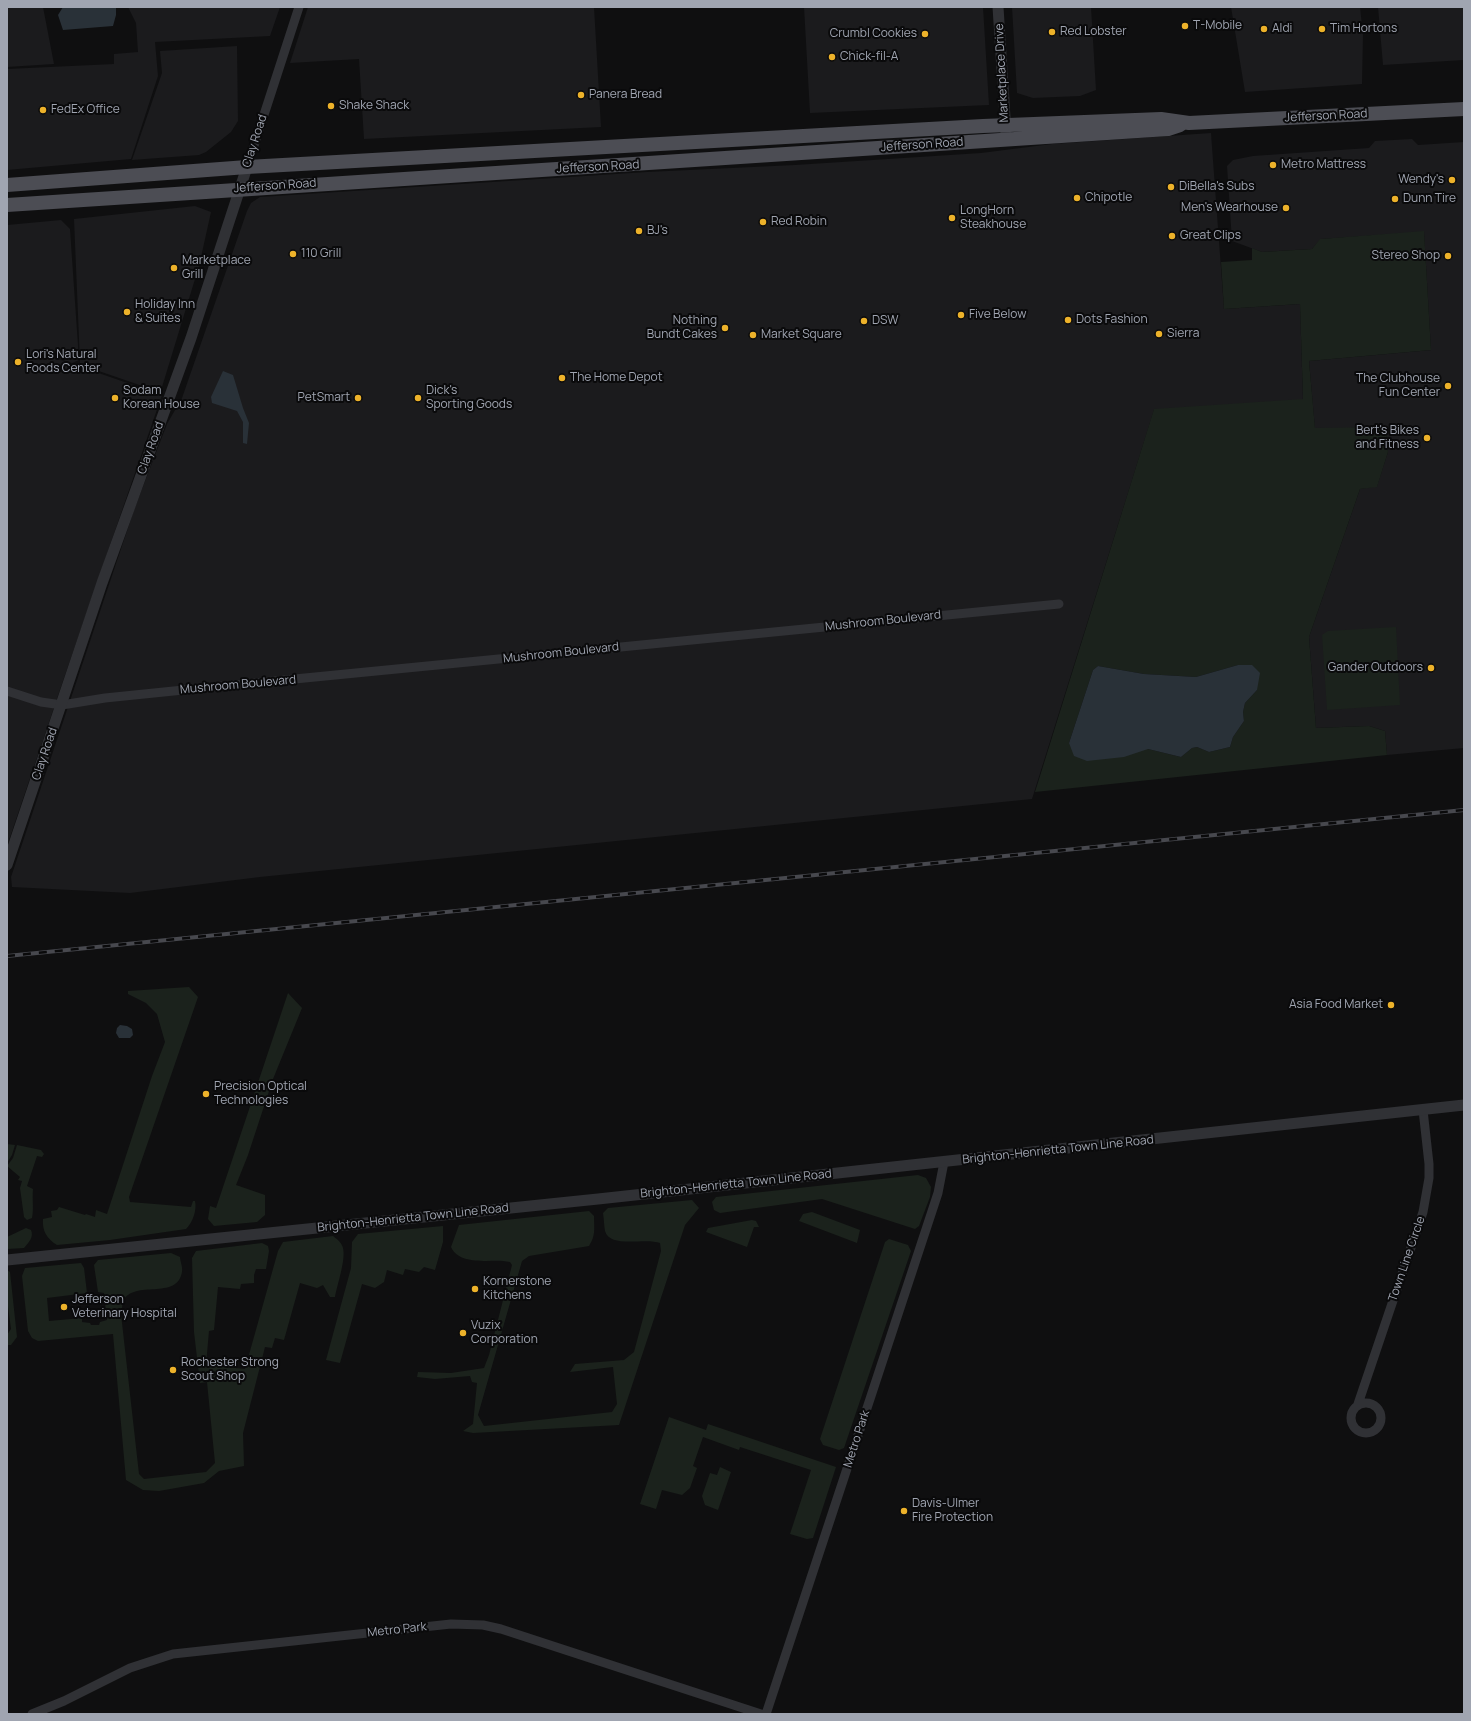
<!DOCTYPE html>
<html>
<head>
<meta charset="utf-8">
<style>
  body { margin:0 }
  #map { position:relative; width:1471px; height:1721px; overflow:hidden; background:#0f0f10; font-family:Manrope,sans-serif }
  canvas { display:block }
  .frame { position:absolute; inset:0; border:8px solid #a0a5b1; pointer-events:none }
</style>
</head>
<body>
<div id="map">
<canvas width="1471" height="1721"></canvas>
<div class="frame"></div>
</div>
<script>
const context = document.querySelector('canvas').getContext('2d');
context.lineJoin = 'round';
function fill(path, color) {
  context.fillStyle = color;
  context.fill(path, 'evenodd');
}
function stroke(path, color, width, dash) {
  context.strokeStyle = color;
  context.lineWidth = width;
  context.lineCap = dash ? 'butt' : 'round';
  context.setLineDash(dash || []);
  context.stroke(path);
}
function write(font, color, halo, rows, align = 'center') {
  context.font = font + ' Manrope,sans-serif';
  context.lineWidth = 4;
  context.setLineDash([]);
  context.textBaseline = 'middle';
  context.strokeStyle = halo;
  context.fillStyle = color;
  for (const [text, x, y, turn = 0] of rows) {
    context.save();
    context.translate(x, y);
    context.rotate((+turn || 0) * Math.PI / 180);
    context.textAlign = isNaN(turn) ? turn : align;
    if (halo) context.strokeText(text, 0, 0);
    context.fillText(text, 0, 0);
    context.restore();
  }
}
const built = new Path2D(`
  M7 7H43L54 64 7 67Z
  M128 7H280L270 36 155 42 158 76 131 159 7 170V69L114 64V54L138 52 136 23Z
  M308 7H594L601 127 364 139 359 59 290 63Z
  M804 7H983L989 105 810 113Z
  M1012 7H1091L1096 90 1080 96 1033 98 1017 93Z
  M1231 7H1360L1363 35 1362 84 1245 92Z
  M1378 7H1464V60L1383 65Z
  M237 46 238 121 231 132 206 152 199 155 132 160 162 73 160 51Z
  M1211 133 1224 309 1300 304 1303 400 1154 410 1032 799 260 877 130 893 12 887 11 877 134 510 167 424 182 398 247 211 251 203 260 197 647 172 795 165 981 153 1052 144Z
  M1412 139 1418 145 1464 142V748L1387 755 1385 731 1369 726 1316 728 1309 637 1360 489 1377 486 1388 452 1386 427 1315 429 1309 361 1431 350 1424 232 1321 239 1312 249 1262 252 1232 241 1227 166 1233 160 1253 156 1369 148 1375 141Z
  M195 206 211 212 199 266 162 387 157 391 90 368 80 363 74 219Z
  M61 220 70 229 79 360 72 363 38 352 162 395 64 678 7 846V225Z`);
const green = new Path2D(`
  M1424 231 1431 350 1309 361 1315 428 1386 427 1388 452 1377 487 1360 489 1309 637 1316 728 1369 726 1385 731 1387 755 1035 792 1154 409 1303 399 1300 304 1224 309 1221 262 1252 260V248L1262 252 1312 249 1320 239ZM1238 665 1257 690 1245 703 1243 712 1244 721 1233 737 1230 747 1209 752 1197 747 1192 748 1181 757 1148 749 1069 743 1093 670 1098 666 1144 674 1196 677Z
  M1396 627 1400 705 1327 710 1322 635 1328 631Z
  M189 987 198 997 129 1197 130 1202 191 1207 193 1201H195C197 1210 193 1222 186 1229L110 1240 57 1245C47 1239 42 1231 43 1219L52 1217 51 1211 57 1210 59 1207 85 1215 86 1214 95 1217 96 1210 107 1214 152 1076 165 1042 157 1014 146 1003 128 994V991Z
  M288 993 302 1008 273 1079 248 1155 236 1185 265 1195V1215L257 1222 214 1226 208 1219 210 1206 216 1208Z
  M7 1144 15 1145 12 1155 7 1163Z
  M17 1145 41 1150 44 1154 42 1157 37 1156 27 1186 33 1189C32 1199 34 1209 32 1218L27 1220 24 1217 20 1188 22 1181 18 1180 20 1177 7 1166 13 1158Z
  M918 1175 926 1178 931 1187 930 1197 919 1226 915 1229 822 1199 720 1213 714 1210 712 1202 716 1197Z
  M692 1200 699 1208 685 1225 619 1425 473 1433 463 1431 473 1424 477 1383 472 1382 470 1376 435 1379 417 1377 418 1372 451 1373 484 1368 489 1355 512 1265 510 1262 503 1261C487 1260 459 1265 451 1247L459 1225 589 1211 594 1216C594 1229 596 1235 589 1246L529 1256 522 1261 478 1415 484 1426 612 1412 617 1404 613 1367 570 1372 575 1364 624 1360 634 1352 661 1251 660 1243C646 1237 610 1249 605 1231 604 1226 604 1219 603 1213L608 1208Z
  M812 1212 860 1230 857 1243 799 1221 803 1214Z
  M752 1220 756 1221 759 1227H754L747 1247 706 1232 708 1228Z
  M443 1226V1242L435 1270 424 1267 419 1272 405 1269 403 1275 387 1270 384 1282 375 1288 362 1284 340 1363 326 1360 351 1268 352 1242 358 1234Z
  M26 1228 31 1230C34 1237 29 1242 24 1248L7 1249V1237Z
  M333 1236C337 1239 342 1243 343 1248 346 1260 337 1285 335 1297H330L323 1285 317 1288 300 1283 284 1340 275 1338 272 1348 265 1347 243 1433 244 1466 219 1471 204 1483 159 1491 143 1490 126 1480 113 1334 38 1341 32 1338 28 1331 22 1276 25 1268 81 1263 84 1268 87 1293 47 1298 49 1321 82 1318V1322L90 1323 91 1325H99L100 1322 107 1320 104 1293 98 1292 94 1265 98 1260 171 1253 180 1257C180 1261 183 1267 182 1272 177 1301 134 1279 123 1301 122 1305 122 1310 121 1314L139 1474 144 1479 206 1472 215 1463 207 1382 200 1383 194 1332 192 1258 196 1251 262 1243 268 1246 269 1251 266 1269H256L254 1275V1283L241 1284 240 1289 218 1287 214 1330 209 1331 206 1365 245 1369 278 1251 283 1242Z
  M889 1239 908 1245 911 1251 844 1448 839 1450 823 1445 820 1439 885 1242Z
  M7 1270 10 1272 17 1337 11 1345H7V1335L11 1329 7 1299Z
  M669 1417 706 1430 708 1424 836 1467 813 1538 807 1539 790 1534 811 1470 740 1447 739 1450 703 1437 693 1466 697 1468 690 1488 682 1495 662 1490 656 1509 640 1504Z
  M720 1467 731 1472 718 1510 705 1505 702 1496 710 1473 717 1475Z`);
const water = new Path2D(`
  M63 7H116V15L113 26 63 30 58 15Z
  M223 371 233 375 243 408 249 423 247 444 243 443V422L237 411 212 403 211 397Z
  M1238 665H1252L1260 673 1257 690 1245 703 1243 712 1244 721 1233 737 1230 747 1209 752 1197 747 1192 748 1181 757 1148 749 1124 757 1087 761 1074 756 1069 743 1093 670 1098 666 1144 674 1196 677Z
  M120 1025 127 1026 132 1029 133 1035 130 1038H119L116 1033 117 1028Z`);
const minor = new Path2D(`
  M247 167 299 7
  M7 691 41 702 62 705 105 698 203 688 1059 604
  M1351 1418a15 15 0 1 1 30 0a15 15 0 1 1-30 0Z
  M1358 1404 1423 1212 1429 1178V1164L1423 1110
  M32 1714 64 1701 130 1668 173 1654 451 1624 483 1625 501 1629 761 1714
  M766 1714 938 1193 944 1162`);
const tertiary = new Path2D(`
  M998 7 1006 133
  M7 865 102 583 191 338 247 167
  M7 1260 598 1199 1464 1105`);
const primary = new Path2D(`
  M7 185 247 167 983 126 1161 119 1189 123 1464 109
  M7 205C394 178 781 156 1168 129L1180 125`);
const rail = new Path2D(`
  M7 956 1464 810`);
const markers = [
  [1185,26,4,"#edb22a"],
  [1264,29,4,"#edb22a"],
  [1322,29,4,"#edb22a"],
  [1052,32,4,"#edb22a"],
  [925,34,4,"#edb22a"],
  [832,57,4,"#edb22a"],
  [581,95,4,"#edb22a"],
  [331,106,4,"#edb22a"],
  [43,110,4,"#edb22a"],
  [1273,165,4,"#edb22a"],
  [1452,180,4,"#edb22a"],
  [1171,187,4,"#edb22a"],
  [1077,198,4,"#edb22a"],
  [1395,199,4,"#edb22a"],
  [1286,208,4,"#edb22a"],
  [952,218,4,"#edb22a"],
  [763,222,4,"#edb22a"],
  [639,231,4,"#edb22a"],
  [1172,236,4,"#edb22a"],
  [293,254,4,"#edb22a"],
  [1448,256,4,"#edb22a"],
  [174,268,4,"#edb22a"],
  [127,312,4,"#edb22a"],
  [961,315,4,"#edb22a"],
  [1068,320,4,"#edb22a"],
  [864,321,4,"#edb22a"],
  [725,328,4,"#edb22a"],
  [1159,334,4,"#edb22a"],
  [753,335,4,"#edb22a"],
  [18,362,4,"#edb22a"],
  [562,378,4,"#edb22a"],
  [1448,386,4,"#edb22a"],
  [115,398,4,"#edb22a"],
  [358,398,4,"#edb22a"],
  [418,398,4,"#edb22a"],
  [1427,438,4,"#edb22a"],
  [1431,668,4,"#edb22a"],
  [1391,1005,4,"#edb22a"],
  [206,1094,4,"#edb22a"],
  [475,1289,4,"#edb22a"],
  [64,1307,4,"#edb22a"],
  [463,1333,4,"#edb22a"],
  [173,1370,4,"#edb22a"],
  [904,1511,4,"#edb22a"]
];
const poiNames = [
  ["T-Mobile",1193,26],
  ["Aldi",1272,29],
  ["Tim Hortons",1330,29],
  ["Red Lobster",1060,32],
  ["Crumbl Cookies",917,34,"right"],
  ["Chick-fil-A",840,57],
  ["Panera Bread",589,95],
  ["Shake Shack",339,106],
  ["FedEx Office",51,110],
  ["Metro Mattress",1281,165],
  ["Wendy's",1444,180,"right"],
  ["DiBella's Subs",1179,187],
  ["Chipotle",1085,198],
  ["Dunn Tire",1403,199],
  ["Men's Wearhouse",1278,208,"right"],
  ["LongHorn",960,211],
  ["Steakhouse",960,225],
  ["Red Robin",771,222],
  ["BJ's",647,231],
  ["Great Clips",1180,236],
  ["110 Grill",301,254],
  ["Stereo Shop",1440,256,"right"],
  ["Marketplace",182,261],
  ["Grill",182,275],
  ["Holiday Inn",135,305],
  ["& Suites",135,319],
  ["Five Below",969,315],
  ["Dots Fashion",1076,320],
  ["Nothing",717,321,"right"],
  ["Bundt Cakes",717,335,"right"],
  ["DSW",872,321],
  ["Sierra",1167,334],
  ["Market Square",761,335],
  ["Lori's Natural",26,355],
  ["Foods Center",26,369],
  ["The Home Depot",570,378],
  ["The Clubhouse",1440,379,"right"],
  ["Fun Center",1440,393,"right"],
  ["Sodam",123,391],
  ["Korean House",123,405],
  ["Dick's",426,391],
  ["Sporting Goods",426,405],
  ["PetSmart",350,398,"right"],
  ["Bert's Bikes",1419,431,"right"],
  ["and Fitness",1419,445,"right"],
  ["Gander Outdoors",1423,668,"right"],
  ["Asia Food Market",1383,1005,"right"],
  ["Precision Optical",214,1087],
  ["Technologies",214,1101],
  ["Kornerstone",483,1282],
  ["Kitchens",483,1296],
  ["Jefferson",72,1300],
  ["Veterinary Hospital",72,1314],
  ["Vuzix",471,1326],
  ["Corporation",471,1340],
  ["Rochester Strong",181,1363],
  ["Scout Shop",181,1377],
  ["Davis-Ulmer",912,1504],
  ["Fire Protection",912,1518]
];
const streetNames = [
  ["Marketplace Drive",1002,73,-93],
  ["Jefferson Road",1326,116,-3],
  ["Clay Road",255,141,-72],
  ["Jefferson Road",922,145,-4],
  ["Jefferson Road",598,167,-3],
  ["Jefferson Road",275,186,-4],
  ["Clay Road",151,448,-70],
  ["Mushroom Boulevard",883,621,-6],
  ["Mushroom Boulevard",561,653,-6],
  ["Mushroom Boulevard",238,685,-5],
  ["Clay Road",45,754,-71],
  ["Brighton-Henrietta Town Line Road",1058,1150,-6],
  ["Brighton-Henrietta Town Line Road",736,1184,-6],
  ["Brighton-Henrietta Town Line Road",413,1218,-6],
  ["Town Line Circle",1407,1259,-71],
  ["Metro Park",857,1439,-72],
  ["Metro Park",397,1630,-6]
];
fill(built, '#1b1b1d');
fill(green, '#1b221c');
fill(water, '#293138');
stroke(minor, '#303135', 9);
stroke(tertiary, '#303135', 11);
stroke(primary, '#4c4d54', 14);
stroke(rail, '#47484e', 4);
stroke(rail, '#0a0a0b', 2.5, [8]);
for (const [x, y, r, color] of markers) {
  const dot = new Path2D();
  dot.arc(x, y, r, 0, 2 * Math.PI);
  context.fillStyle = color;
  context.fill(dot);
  stroke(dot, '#0a0a0b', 1.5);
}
write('12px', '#a0a5b1', '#0a0a0b', poiNames, 'left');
write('12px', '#a0a5b1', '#0a0a0b', streetNames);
</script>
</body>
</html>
